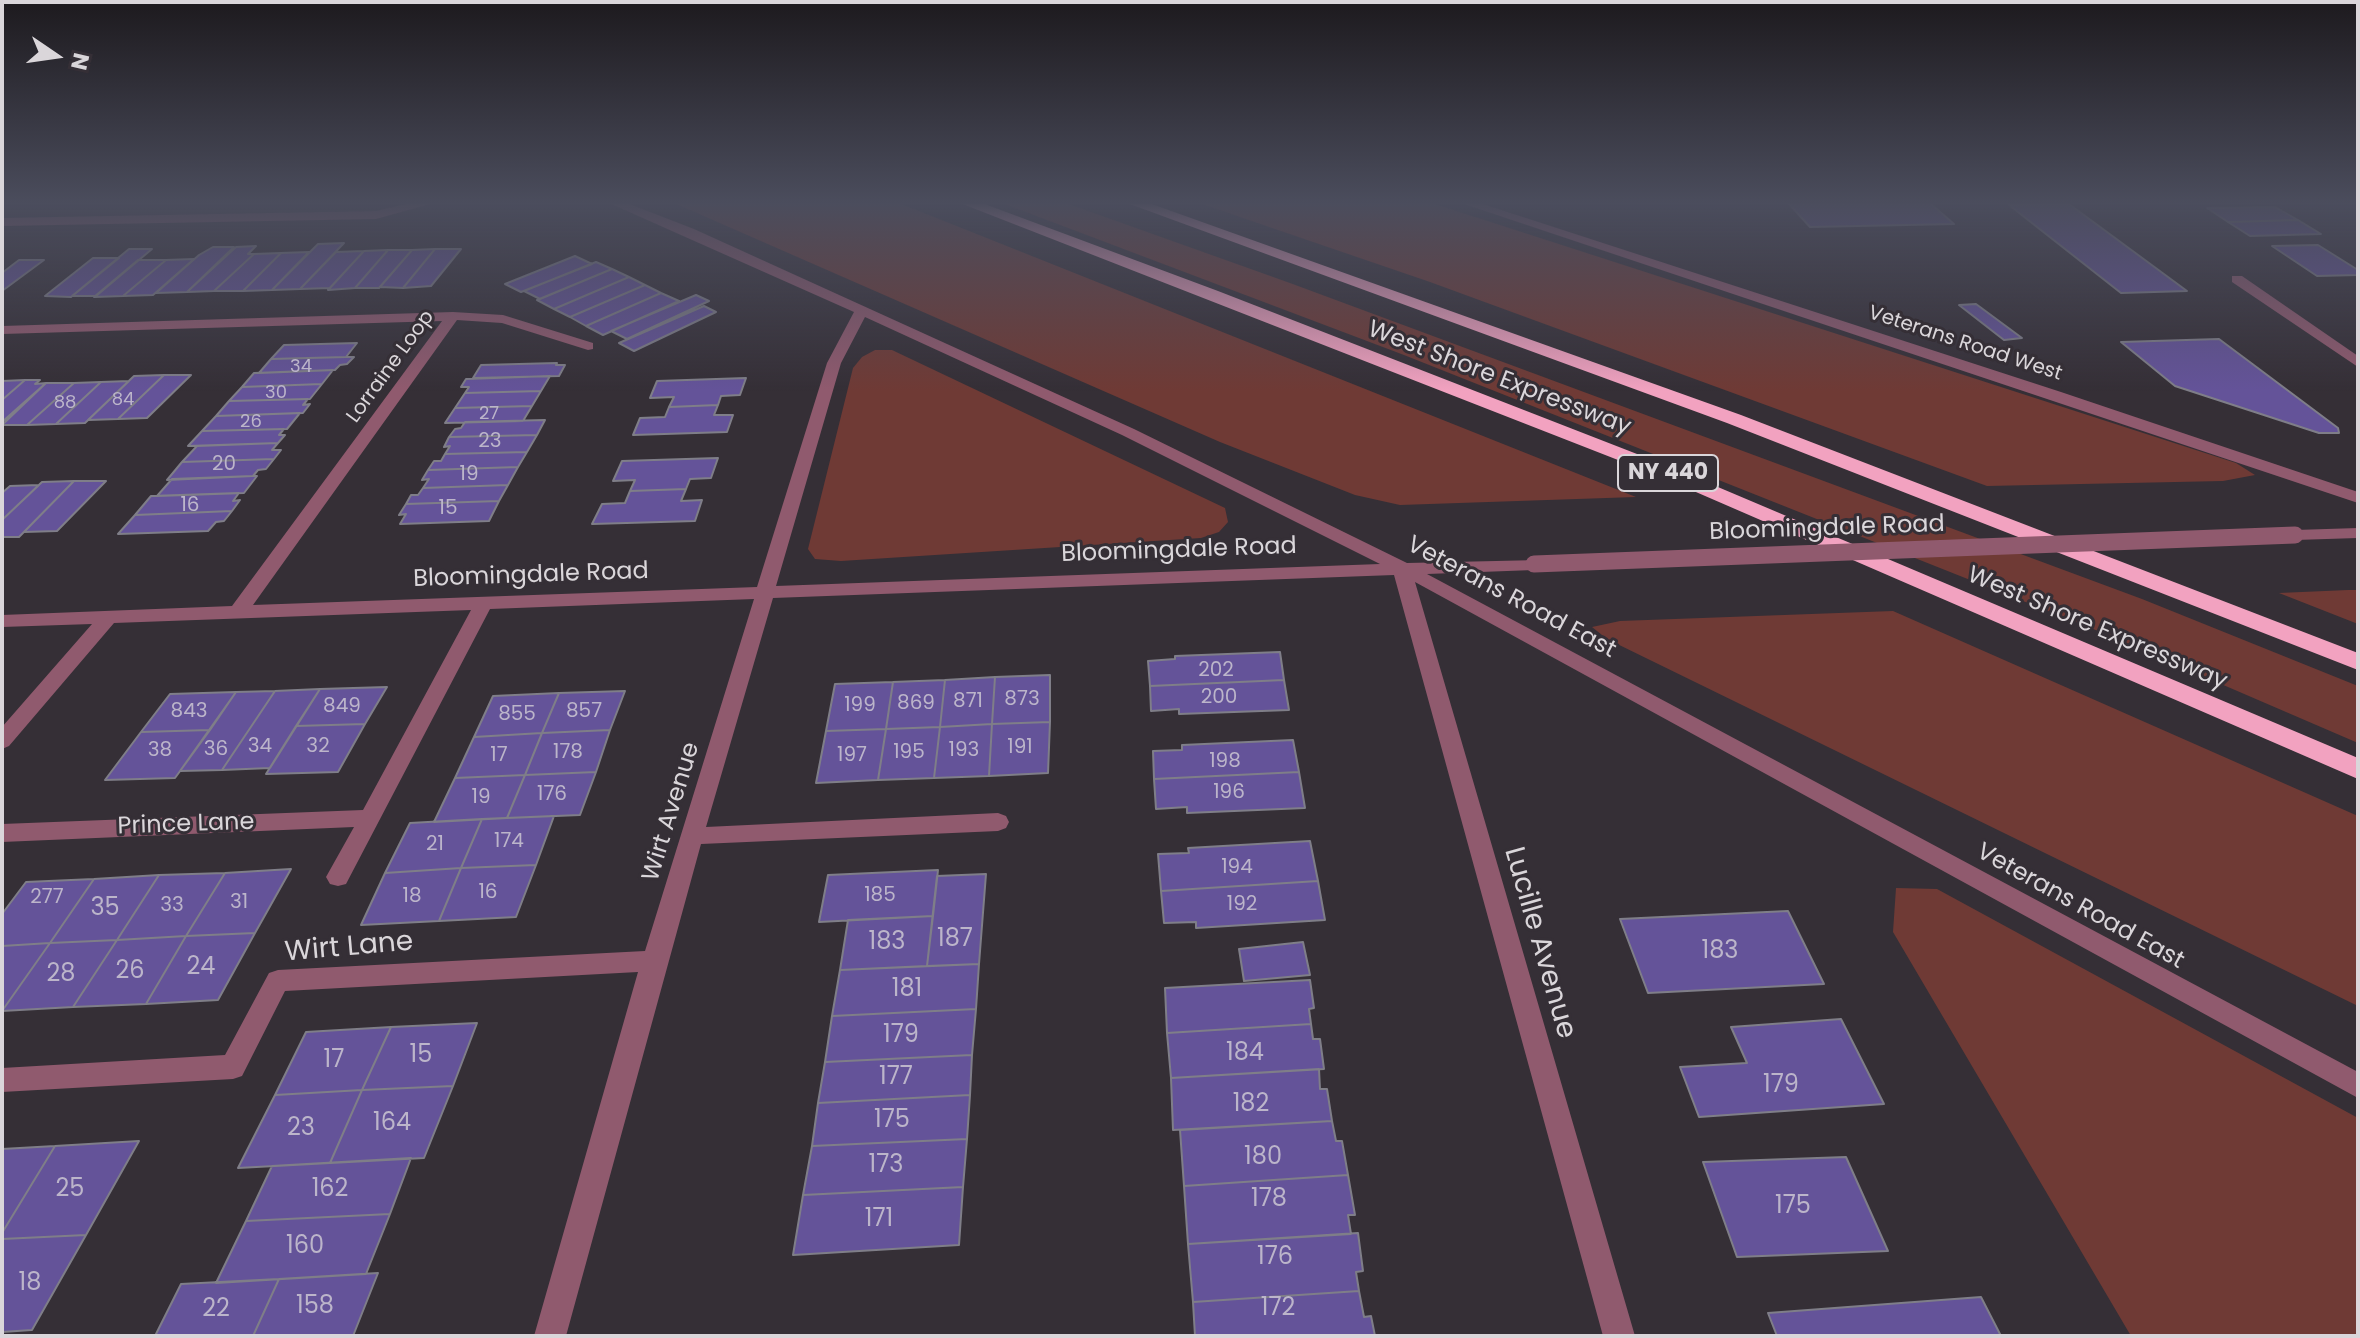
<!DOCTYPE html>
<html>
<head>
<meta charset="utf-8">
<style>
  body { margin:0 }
  #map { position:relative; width:2360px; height:1338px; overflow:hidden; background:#352f36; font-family:Poppins,sans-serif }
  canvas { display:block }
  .frame { position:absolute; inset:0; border:4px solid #dad6da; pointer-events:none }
  .north { position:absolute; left:16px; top:16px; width:80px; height:80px; -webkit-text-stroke:6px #352f36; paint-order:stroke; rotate:103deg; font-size:22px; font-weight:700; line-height:32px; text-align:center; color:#dad6da }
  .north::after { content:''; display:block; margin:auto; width:28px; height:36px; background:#dad6da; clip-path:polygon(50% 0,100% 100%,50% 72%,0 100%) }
</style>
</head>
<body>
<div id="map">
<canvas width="2360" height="1338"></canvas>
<div class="frame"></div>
<div class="north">N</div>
</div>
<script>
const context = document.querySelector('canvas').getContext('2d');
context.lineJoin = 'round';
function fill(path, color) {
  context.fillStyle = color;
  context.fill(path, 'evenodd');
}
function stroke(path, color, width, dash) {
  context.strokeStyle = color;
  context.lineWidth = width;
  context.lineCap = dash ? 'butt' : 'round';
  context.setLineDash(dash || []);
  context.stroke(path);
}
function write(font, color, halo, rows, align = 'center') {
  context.font = font + ' Poppins,sans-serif';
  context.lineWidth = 6;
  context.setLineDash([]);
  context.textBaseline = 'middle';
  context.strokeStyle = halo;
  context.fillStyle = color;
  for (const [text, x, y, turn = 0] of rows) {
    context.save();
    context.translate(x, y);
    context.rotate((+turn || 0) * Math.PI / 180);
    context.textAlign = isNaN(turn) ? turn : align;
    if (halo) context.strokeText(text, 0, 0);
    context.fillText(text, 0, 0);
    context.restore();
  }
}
const green = new Path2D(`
  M674 203H899L1636 497 1400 505 1355 495 1220 442Z
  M1002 203H1066L1290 283 2142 599 2358 686V743L2091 628 1404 355Z
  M1199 203H1432L2236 463 2255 475 2223 481 1987 486 1430 282Z
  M875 350H892L1225 508 1228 522 1219 532 1201 538 841 561 815 559 808 549 853 368 862 357Z
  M2358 590V624L2279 593 2348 590Z
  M1893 611 2358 816V1006L1607 639 1592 627 1620 621Z
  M1896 888 1937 889 2358 1118V1336H2131L1893 932Z`);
const building = new Path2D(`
  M1788 203H1930L1954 224 1810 227Z
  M2069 204 2187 291 2121 293 2009 205Z
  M2275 207 2298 220 2228 222 2207 208Z
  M2298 220 2321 234 2250 236 2228 222Z
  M344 243 300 289 272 290 318 244Z
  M2318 245 2358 270V275L2317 276 2272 246Z
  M256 246 248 254H254L214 291 187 292 236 247Z
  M213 247H234L187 292 156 293 199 255Z
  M129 249H152L96 296H72Z
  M435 249H461L431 286 403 288Z
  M435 249 403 288 380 287 412 250Z
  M388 250H412L379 288H355Z
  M388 250 355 288 328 290 364 251Z
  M364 251 330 288 300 289 336 252Z
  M309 252 272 290 243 291 281 253Z
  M281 253 243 291H214L254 254Z
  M575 256 592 264 521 292 505 284Z
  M93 258H119L71 297 45 296Z
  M194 259 153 295 123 296 166 260Z
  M19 260H44L2 291V273Z
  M138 260H166L123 296 94 297Z
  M596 262 612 269 540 299 524 291Z
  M612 269 629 277 554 309 537 300Z
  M629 277 645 285 570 317 554 309Z
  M645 285 661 293 586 326 570 317Z
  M661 293 679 301 603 335 586 326Z
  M696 295 709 301 627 339 611 331Z
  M1976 304 2022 338 2004 340 1959 305Z
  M704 306 716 312 634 351 619 343Z
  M2219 339 2338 428 2339 433H2319L2175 386 2121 342Z
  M357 343 346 357 271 359 284 345Z
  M346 357H354L347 364 340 365 335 370 259 373 271 359Z
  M557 363 556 365H565L559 376 473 378 481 365Z
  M333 370 322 384 242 387 254 373Z
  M164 375H191L147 418 118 419Z
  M164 375 118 419 88 420 134 376Z
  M550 376 541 391 465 393 469 387H461L466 379Z
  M746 378 740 395 721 396 718 405 669 407 674 397 650 398 657 381Z
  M25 380H40L35 384 46 383 2 422V400Z
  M25 380 2 400V381Z
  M129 381 85 423 56 424 101 382Z
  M101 382 56 424 27 425 74 383Z
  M46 383H74L27 425H2Z
  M322 384 310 399 229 401 242 387Z
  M541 391 532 406 455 408 465 393Z
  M308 399 303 405 310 404 303 413 216 416 229 401Z
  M718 405 714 415H733L727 432 633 435 640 418 665 417 669 407Z
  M532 406 523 421 445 423 455 408Z
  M300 413 287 429 202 431 216 416Z
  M545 420 537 435 449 437 455 429 461 428 465 422Z
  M284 429 279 435H285L278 443 188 446 202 431Z
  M537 435 527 452 445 454 450 446 444 447 449 437Z
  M278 443 272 450H281L274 459 182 462 197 446Z
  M527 452 518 467 428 470 434 461H441L445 454Z
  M718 458 711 478 690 479 686 489 630 491 635 480 613 481 622 461Z
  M274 459 266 469 258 470 253 476 167 480 182 462Z
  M518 467 508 485 423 488 429 479 422 480 428 470Z
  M253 476H257L244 493 157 496 172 479Z
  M74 481 19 537H2V520L42 482Z
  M74 481H106L57 531 24 532Z
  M39 485 2 520V493L10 486Z
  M508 485 499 501 406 504 411 495H418L423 488Z
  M686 489 681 501 702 500 695 521 592 524 602 504 625 503 630 491Z
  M239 493 233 501 240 500 232 511 135 515 151 496Z
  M499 501 489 521 400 524 406 514 399 515 406 504Z
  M232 511 224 521 216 522 208 531 118 534 135 515Z
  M1280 652 1284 680 1150 686 1148 661 1175 659V656Z
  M1050 675V722L992 724 995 677Z
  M995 677 992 724 940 727 945 680Z
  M945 680 940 727 886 729 893 682Z
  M1284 680 1289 710 1179 714V709L1151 711 1150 686Z
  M893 682 886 729 826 731 835 684Z
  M387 687 365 724 296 726 320 689Z
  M320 689 270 768 222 770 275 691Z
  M275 691 222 770 180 771 236 692Z
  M625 691 610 730 542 733 559 693Z
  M236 692 210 730 141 732 170 694Z
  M559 693 542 733 474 737 493 696Z
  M1050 722 1048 773 989 776 992 724Z
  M365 724 338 772 266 774 296 726Z
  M992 724 989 776 934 778 940 727Z
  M940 727 934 778 878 780 886 729Z
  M886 729 878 780 816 783 826 731Z
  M210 730 175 778 105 780 141 732Z
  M610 730 596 772 525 775 542 733Z
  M542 733 525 775 455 778 474 737Z
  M1293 740 1299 772 1154 779 1153 751 1182 750V745Z
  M596 772 580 815 507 818 525 775Z
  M1299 772 1305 808 1187 813V807L1156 809 1154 779Z
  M525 775 507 818 434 822 455 778Z
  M554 816 536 865 461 868 482 819Z
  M482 819 461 868 385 873 410 823Z
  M1310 841 1318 881 1161 891 1158 854 1189 853 1188 848Z
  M536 865 516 917 439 921 461 868Z
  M461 868 439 921 361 925 385 873Z
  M291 869 255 933 186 936 225 873Z
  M938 870 933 916 819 922 828 875Z
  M225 873 186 936 117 940 159 875Z
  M986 874 979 964 927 966 937 876Z
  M159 875 117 940 50 943 94 879Z
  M94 879 50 943 2 946V914L26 882Z
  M1318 881 1325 920 1196 928V922L1164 923 1161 891Z
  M1788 911 1824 984 1648 993 1620 919Z
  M933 916 927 966 840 970 848 920Z
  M255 933 218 1000 146 1004 186 936Z
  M186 936 146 1004 73 1007 117 940Z
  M117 940 73 1007 2 1011 50 943Z
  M1303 942 1310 975 1244 981 1239 949Z
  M50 943 2 1011V946Z
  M979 964 976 1009 832 1016 840 970Z
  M1310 980 1314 1008 1309 1009 1311 1024 1167 1033 1165 988Z
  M976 1009 972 1055 825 1062 832 1016Z
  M1841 1019 1884 1104 1699 1117 1680 1067 1747 1063 1731 1027Z
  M477 1023 453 1086 362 1090 391 1027Z
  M1311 1024 1313 1039H1320L1324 1069 1171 1078 1167 1033Z
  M391 1027 362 1090 275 1095 306 1032Z
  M972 1055 970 1095 818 1103 825 1062Z
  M1319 1069 1320 1089H1327L1332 1121 1173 1130 1171 1078Z
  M453 1086 424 1158 330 1163 362 1090Z
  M362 1090 330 1163 238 1168 275 1095Z
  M970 1095 967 1139 812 1146 818 1103Z
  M1332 1121 1336 1141H1342L1348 1175 1184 1186 1180 1130Z
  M967 1139 963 1187 803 1195 812 1146Z
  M139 1141 86 1235 2 1239V1233L55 1146Z
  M55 1146 2 1233V1149Z
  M1846 1157 1888 1251 1737 1257 1703 1162Z
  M411 1158 390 1214 246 1221 272 1166Z
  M1348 1175 1355 1215H1348L1351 1234 1188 1244 1184 1186Z
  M963 1187 959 1245 793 1255 803 1195Z
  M390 1214 366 1274 216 1283 246 1221Z
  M1358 1233 1363 1271 1356 1272 1359 1291 1193 1302 1188 1244Z
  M86 1235 32 1330 2 1332V1239Z
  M378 1273 353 1336H253L279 1279Z
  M279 1279 253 1336H155L181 1284Z
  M1359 1291 1364 1317 1371 1316 1375 1336H1195L1193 1302Z
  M1981 1297 2001 1336H1777L1768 1313Z`);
const minor = new Path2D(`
  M410 203H434L376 219 2 226V218L376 211Z
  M609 203H627L694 229 1134 429 1407 563 1540 560 1543 564 1534 570 1427 574 2358 1072V1098L1415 582 1635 1336H1603L1394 575 773 598 706 827 998 813 1006 816 1009 822 1006 828 998 831 701 844 566 1336H534L638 972 285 991 242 1076 233 1079 2 1092V1068L225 1055 269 973 278 970 645 951 754 599 490 609 346 884 338 886 330 884 326 877 354 827 2 842V824L363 810 471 610 114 623 9 746 2 749V727L92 624 2 627V615L232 606 442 321 2 334V326L453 312 503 315 593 343V349L588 350 502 323 457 320 253 605 757 587 827 363 854 312ZM865 317 1122 435 1380 564 776 586 841 363Z
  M1461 203H1480L2061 392 2358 492V503Z
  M2232 276H2242L2358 356V367L2232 282Z
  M2358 528V538L2295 540 2286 535 2295 530Z`);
const highway = new Path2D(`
  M960 203H982L1218 291 1673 468 2358 758V779L1659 476Z
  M1127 203H1149L1741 415 2358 653V670L1727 423Z`);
const minorBridge = new Path2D(`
  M1534 564 2295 535`);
const farNumbernames = [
  ["34",301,367],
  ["30",276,393],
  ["84",123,400],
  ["88",65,403],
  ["27",489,414],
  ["26",251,422]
];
const farStreetnames = [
  ["Veterans Road West",1965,344,18],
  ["Lorraine Loop",391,367,-54]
];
const numberNames = [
  ["23",490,442],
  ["20",224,465],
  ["19",469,475],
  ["16",190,506],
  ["15",448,509],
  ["202",1216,671],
  ["200",1219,698],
  ["873",1022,700],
  ["871",968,702],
  ["869",916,704],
  ["199",860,706],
  ["849",342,707],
  ["843",189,712],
  ["857",584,712],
  ["855",517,715],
  ["34",260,747],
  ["32",318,747],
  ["191",1020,748],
  ["36",216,750],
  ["38",160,751],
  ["193",964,751],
  ["178",568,753],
  ["195",909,753],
  ["17",499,756],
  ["197",852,756],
  ["198",1225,762],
  ["196",1229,793],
  ["176",552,795],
  ["19",481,798],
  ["174",509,842],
  ["21",435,845],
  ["194",1237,868],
  ["16",488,893],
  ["185",880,896],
  ["18",412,897],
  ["277",47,898],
  ["31",239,903],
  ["192",1242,905],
  ["33",172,906]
];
const shields = [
  [1668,473,100]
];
const shieldNames = [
  ["NY 440",1668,473]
];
const streetNames = [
  ["West Shore Expressway",1499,379,21],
  ["Bloomingdale Road",1827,529,-2],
  ["Bloomingdale Road",1179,551,-2],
  ["Bloomingdale Road",531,576,-2],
  ["Veterans Road East",1511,598,28],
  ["West Shore Expressway",2097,629,23],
  ["Wirt Avenue",672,812,-73],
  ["Prince Lane",186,825,-2],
  ["Veterans Road East",2080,907,29]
];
const nearNumbernames = [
  ["35",105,909],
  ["187",955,940],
  ["183",887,943],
  ["183",1720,952],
  ["24",201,968],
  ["26",130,972],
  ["28",61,975],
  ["181",907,990],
  ["179",901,1036],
  ["184",1245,1054],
  ["15",421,1056],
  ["17",334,1061],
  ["177",896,1078],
  ["179",1781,1086],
  ["182",1251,1105],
  ["175",892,1121],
  ["164",392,1124],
  ["23",301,1129],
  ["180",1263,1158],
  ["173",886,1166],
  ["25",70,1190],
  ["162",330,1190],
  ["178",1269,1200],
  ["175",1793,1207],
  ["171",879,1220],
  ["160",305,1247],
  ["176",1275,1258],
  ["18",30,1284],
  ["158",315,1307],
  ["172",1278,1309],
  ["22",216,1310]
];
const nearStreetnames = [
  ["Lucille Avenue",1539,943,74],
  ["Wirt Lane",349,948,-5]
];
fill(green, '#6f3a35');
fill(building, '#645399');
stroke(building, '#7f7e88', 2);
fill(minor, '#905a6e');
fill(highway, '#f2a2c0');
stroke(minorBridge, '#905a6e', 17);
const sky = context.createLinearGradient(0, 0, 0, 391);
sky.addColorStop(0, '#1d1a1e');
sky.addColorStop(0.52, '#4b4d5d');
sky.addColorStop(1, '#4b4d5d00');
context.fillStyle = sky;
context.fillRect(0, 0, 2360, 391);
write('18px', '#bcb5ca', null, farNumbernames);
write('20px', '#dad6da', '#352f36', farStreetnames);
write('20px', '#bcb5ca', null, numberNames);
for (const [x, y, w] of shields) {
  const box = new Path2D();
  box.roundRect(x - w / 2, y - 18, w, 36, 6);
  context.fillStyle = '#352f36';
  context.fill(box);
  stroke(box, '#dad6da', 2);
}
write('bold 22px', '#dad6da', null, shieldNames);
write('24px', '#dad6da', '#352f36', streetNames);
write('24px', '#bcb5ca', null, nearNumbernames);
write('28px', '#dad6da', '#352f36', nearStreetnames);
</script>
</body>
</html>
